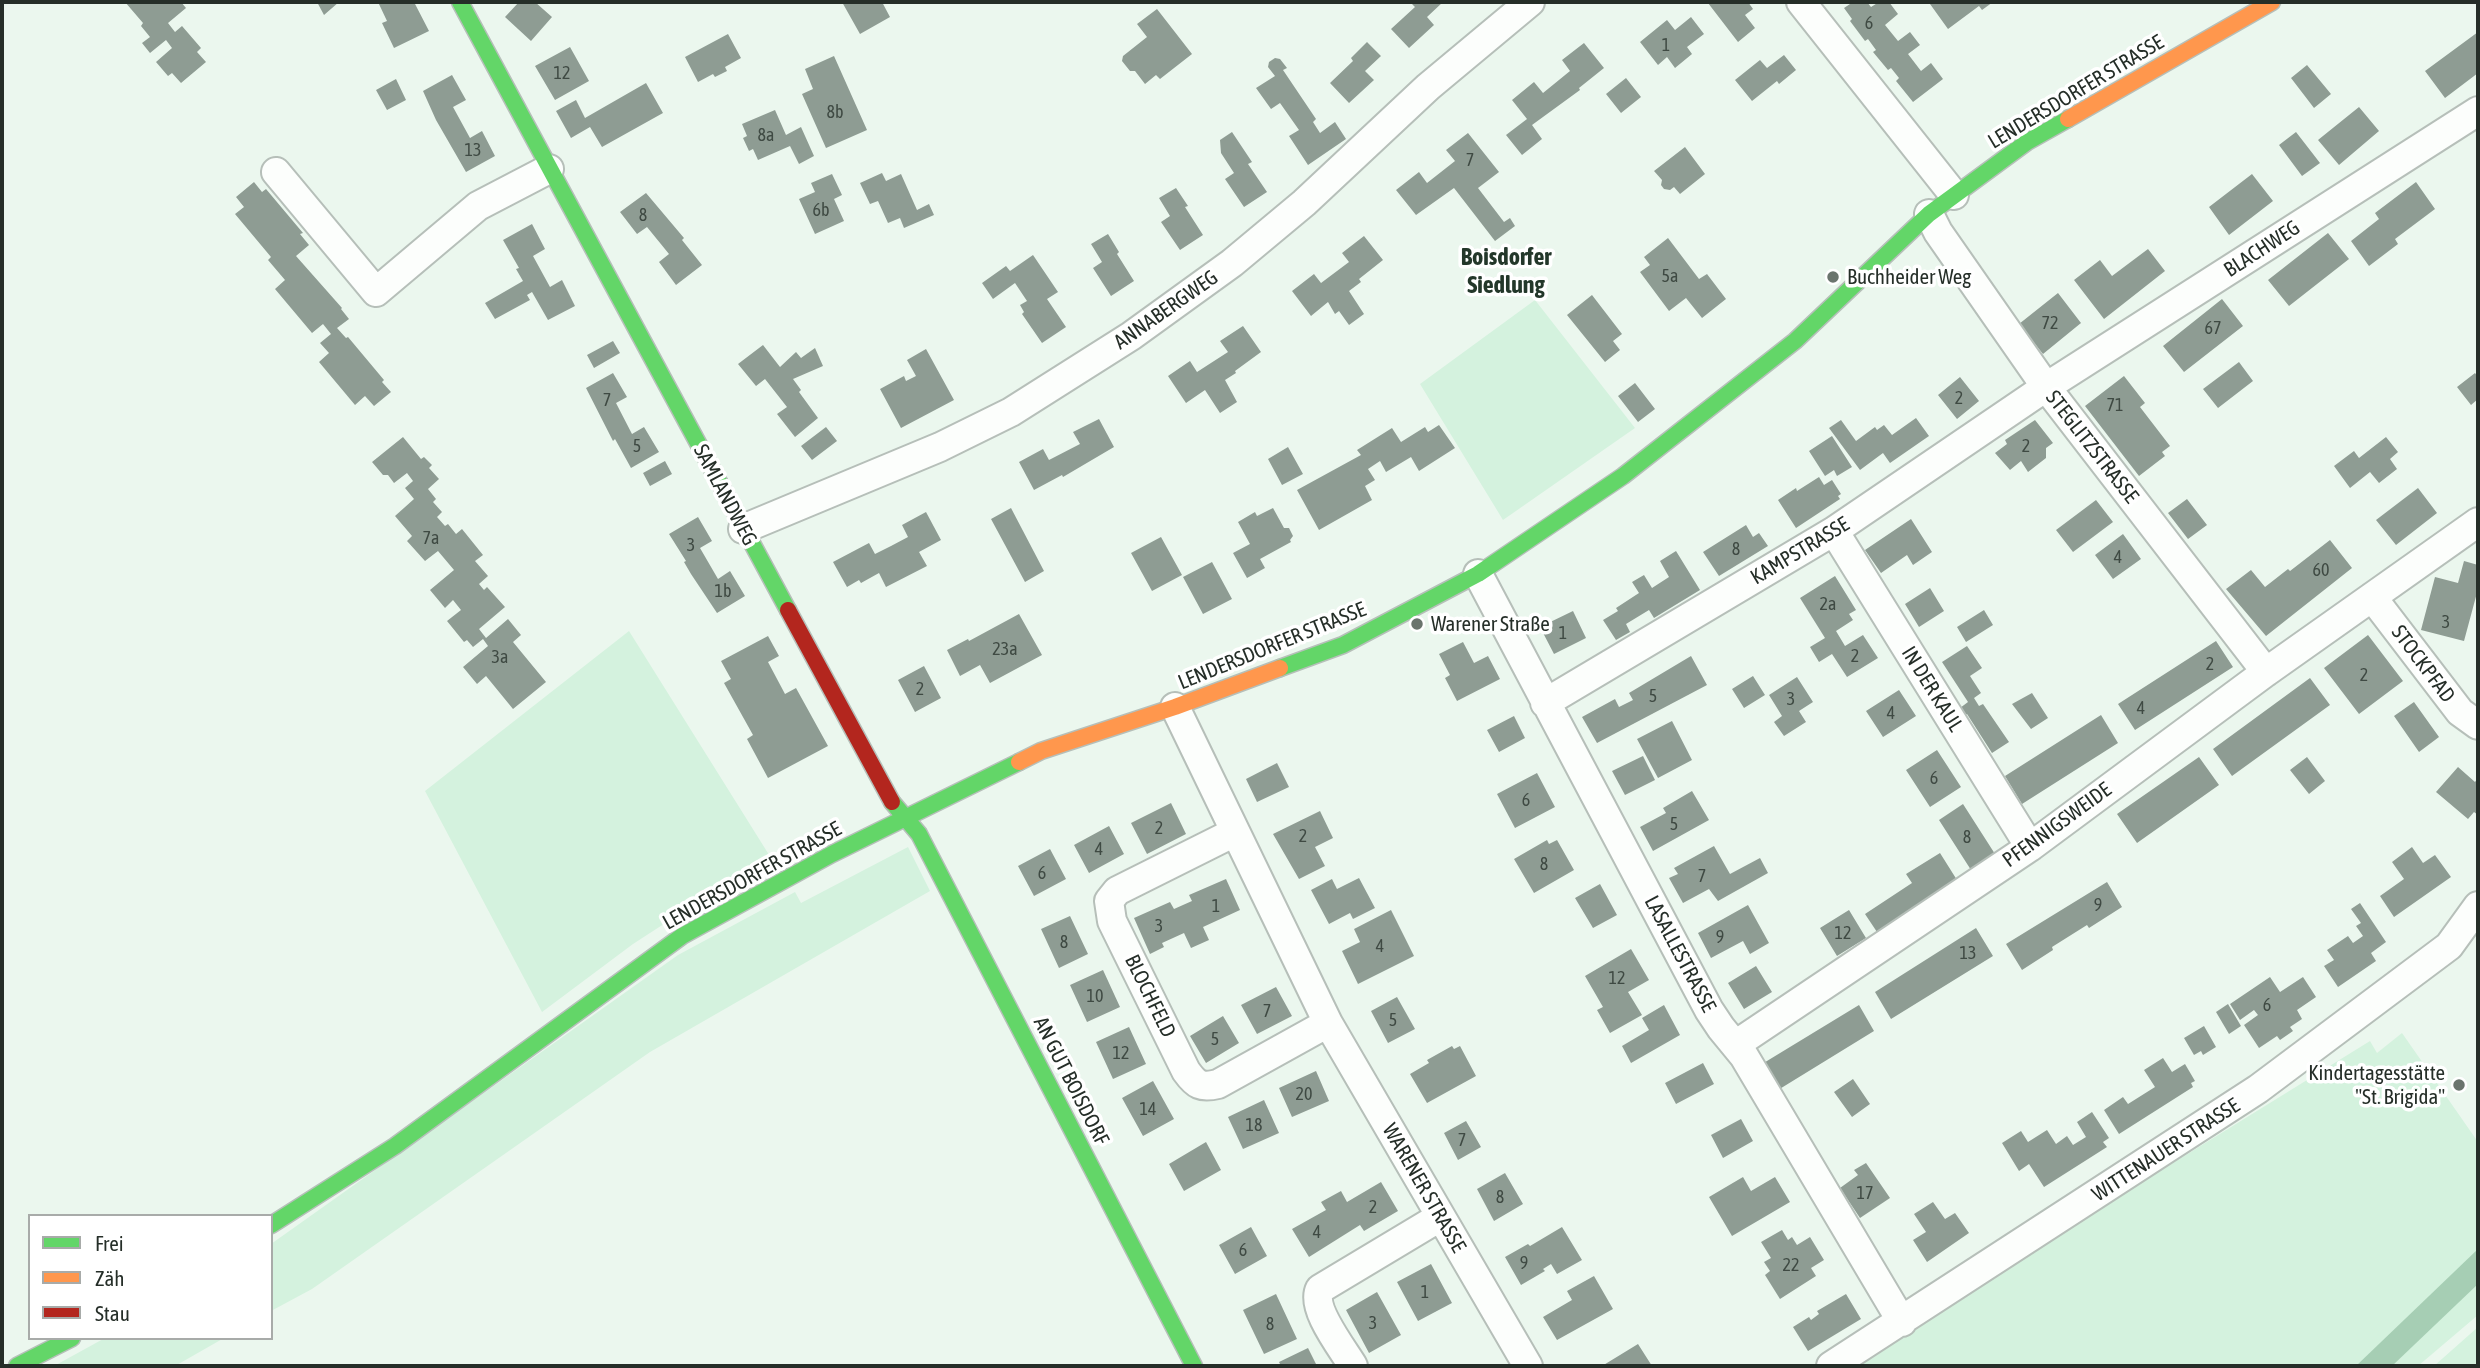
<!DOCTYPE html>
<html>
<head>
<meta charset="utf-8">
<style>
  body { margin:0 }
  #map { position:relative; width:2480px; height:1368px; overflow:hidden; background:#ebf7ee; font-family:"Asap Condensed",sans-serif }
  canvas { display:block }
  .frame { position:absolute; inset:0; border:4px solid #252e28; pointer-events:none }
  .legend { position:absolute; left:28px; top:1214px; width:245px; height:126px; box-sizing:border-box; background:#fff; border:2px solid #a8aba9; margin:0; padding:9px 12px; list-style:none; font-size:21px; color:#252e28 }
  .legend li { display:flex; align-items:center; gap:14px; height:35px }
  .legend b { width:35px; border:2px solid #a8aba9 }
</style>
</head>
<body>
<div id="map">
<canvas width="2480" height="1368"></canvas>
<div class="frame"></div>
<ul class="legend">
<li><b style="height:9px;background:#63d668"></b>Frei</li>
<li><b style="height:9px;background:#ff974d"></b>Zäh</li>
<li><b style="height:9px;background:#b3261e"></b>Stau</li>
</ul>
</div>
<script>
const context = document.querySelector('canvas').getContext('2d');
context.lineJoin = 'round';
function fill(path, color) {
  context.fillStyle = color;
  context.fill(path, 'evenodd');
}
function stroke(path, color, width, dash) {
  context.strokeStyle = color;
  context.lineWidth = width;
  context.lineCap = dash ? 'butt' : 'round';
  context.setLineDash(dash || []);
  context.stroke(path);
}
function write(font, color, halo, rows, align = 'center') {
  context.font = font + ' "Asap Condensed",sans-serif';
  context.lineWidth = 7;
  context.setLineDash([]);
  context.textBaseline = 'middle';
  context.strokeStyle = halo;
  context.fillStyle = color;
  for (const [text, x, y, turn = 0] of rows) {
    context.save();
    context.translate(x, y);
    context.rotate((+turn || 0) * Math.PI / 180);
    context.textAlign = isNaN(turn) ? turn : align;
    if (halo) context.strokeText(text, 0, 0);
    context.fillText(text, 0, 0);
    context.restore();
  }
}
const green = new Path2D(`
  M1535 300 1635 428 1503 520 1420 384Z
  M629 631 771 858 704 898 633 944 542 1012 425 791Z
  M908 847 930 891 650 1052 312 1289 271 1311V1244L678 955 795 892 801 903Z
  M2402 1033 2478 1142V1315L2418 1366H1845L2370 1041 2377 1053Z
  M2478 1327V1366H2434Z
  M105 1338H224L175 1366H54Z`);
const water = new Path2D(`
  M2478 1249V1284L2392 1366H2356Z`);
const building = new Path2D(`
  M125 2H181L186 8 168 23 175 32 182 26 201 48 197 52 206 62 181 83 172 73 168 76 156 62 172 48 166 40 150 53 142 43 150 37 141 26 143 23Z
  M317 2H339L324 15Z
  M378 2H414L429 31 394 48 382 23 387 21Z
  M519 2H535L552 17 531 41 505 17Z
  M842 2H882L890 17 860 34Z
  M1415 2H1443L1427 17 1434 25 1409 48 1391 29 1415 7 1412 4Z
  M1710 2H1748L1753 9 1745 15 1755 28 1738 42 1708 3Z
  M1853 2H1867L1871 7 1879 2H1889L1898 14 1885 25 1898 41 1910 32 1920 45 1908 54 1921 71 1931 63 1943 79 1913 102 1896 81 1899 78 1891 68 1888 70 1873 52 1876 50 1868 39 1865 41 1850 21 1852 19 1844 8Z
  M1932 2H1993L1982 10 1979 6 1948 29 1930 4Z
  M1157 9 1192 54 1160 79 1156 75 1145 84 1135 71H1130L1122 61 1123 56 1147 37 1137 24Z
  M1691 17 1704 34 1687 47 1692 54 1675 68 1667 57 1658 65 1640 42 1667 20 1675 30Z
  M2478 32V73L2445 98 2425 71Z
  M728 34 741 58 725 67 727 71 715 77 713 74 698 82 685 57Z
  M1367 42 1381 56 1365 71 1374 80 1349 103 1330 83 1353 61 1351 58Z
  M1584 43 1604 68 1579 88 1580 90 1532 125 1542 139 1522 155 1506 135 1527 119 1512 100 1534 82 1543 93 1570 71 1562 60Z
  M570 47 589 81 555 100 535 66Z
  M1784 55 1796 70 1779 84 1777 81 1752 101 1735 80 1760 60 1767 68Z
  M834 56 867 130 826 148 802 94 813 89 805 69Z
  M1275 58 1280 59 1287 68 1283 70 1316 119 1313 122 1320 133 1335 122 1346 139 1308 165 1289 136 1299 130 1280 103 1271 109 1256 88 1275 76 1268 67 1269 62Z
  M2307 65 2331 94 2314 108 2291 78Z
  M452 75 466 100 453 107 470 138 482 131 495 156 466 172 436 120 423 91Z
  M1626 78 1641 97 1621 113 1606 94Z
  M396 79 406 100 387 110 376 90Z
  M646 83 663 113 602 147 590 127 571 138 556 111 576 100 585 118Z
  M2359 107 2379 131 2339 165 2318 140Z
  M775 110 786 135 801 127 814 156 799 164 790 146 758 160 753 149 749 151 743 138 747 136 742 124Z
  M1232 132 1252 162 1248 164 1267 192 1244 207 1225 179 1234 173 1221 153 1220 140Z
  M2296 132 2320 163 2302 176 2279 145Z
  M1468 133 1499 172 1478 188 1504 222 1510 218 1515 226 1495 241 1454 188 1416 215 1396 190 1419 172 1427 183 1455 161 1446 150Z
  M1685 147 1705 174 1680 194 1674 187 1670 190 1664 189 1661 185 1662 180 1654 171Z
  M882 173 886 181 901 174 917 210 929 204 934 215 904 228 900 218 888 223 878 201 870 204 860 183Z
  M832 174 842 195 834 199 844 221 815 234 799 199 815 192 811 183Z
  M2252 174 2273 201 2229 235 2209 207Z
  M254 182 262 192 266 189 303 233 300 234 309 245 296 256 342 308 341 309 349 319 337 328 346 338 348 337 384 380 382 382 391 392 374 406 365 396 355 405 319 362 329 353 320 343 331 334 323 324 312 333 275 289 285 280 268 260 271 257 235 214 244 207 236 197Z
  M2416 182 2435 209 2395 239 2398 244 2369 266 2351 241 2379 219 2375 213Z
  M1176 188 1188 206 1185 207 1203 235 1180 250 1161 222 1170 216 1159 198Z
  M646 193 684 238 682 240 702 265 676 285 659 262 669 254 647 227 637 234 620 212Z
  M532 224 545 249 533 256 550 287 562 280 575 306 548 320 532 292 527 295 530 300 495 319 485 303 523 281 516 269 519 268 503 240Z
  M2328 233 2349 259 2289 306 2268 280Z
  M1108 234 1119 252 1117 254 1134 281 1111 296 1093 268 1102 262 1091 244Z
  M1364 236 1383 260 1359 279 1361 282 1349 291 1364 314 1349 325 1339 311 1335 314 1328 302 1311 316 1292 291 1314 274 1321 283 1349 262 1342 253Z
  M1668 238 1699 279 1707 274 1726 299 1702 318 1686 298 1669 311 1640 272 1650 265 1644 257Z
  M2148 249 2165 271 2104 319 2074 280 2100 260 2112 276Z
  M1033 255 1058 292 1047 299 1066 327 1042 343 1022 314 1024 312 1020 305 1027 301 1015 283 993 299 982 283 1006 266 1010 271Z
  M2058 293 2081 323 2043 354 2019 324Z
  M1592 295 1622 334 1613 341 1620 350 1605 362 1567 315Z
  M2222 299 2243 326 2184 372 2163 346Z
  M1243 326 1261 352 1235 371 1236 373 1225 380 1237 402 1220 413 1205 390 1186 403 1168 376 1190 361 1197 372 1228 352 1220 341Z
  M613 341 620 353 594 368 587 355Z
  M763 345 780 367 796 352 801 358 815 348 823 366 793 379 801 390 799 392 818 418 795 437 777 414 787 407 765 379 756 386 738 364Z
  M926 349 954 400 901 428 880 389 904 376 906 381 916 376 907 360Z
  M2239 362 2253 381 2218 408 2203 389Z
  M613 373 627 397 616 403 632 434 644 427 659 452 631 468 615 439 613 441 586 388Z
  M2475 373 2478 377V399L2471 405 2457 387Z
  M2124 376 2145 403 2140 407 2170 446 2162 452 2165 456 2139 476 2085 406Z
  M1960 377 1979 401 1957 419 1938 395Z
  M1635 383 1655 409 1638 422 1618 396Z
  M1916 418 1929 436 1890 463 1883 453 1860 470 1829 428 1841 420 1856 441 1875 427 1877 430 1884 425 1892 435Z
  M1099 419 1114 447 1063 477 1062 475 1034 490 1019 462 1043 449 1049 460 1080 444 1073 432Z
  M2035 420 2053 443 2046 448V458L2028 472 2021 461 2010 470 1995 453 2007 444 2005 440Z
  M1439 425 1455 448 1419 471 1411 457 1386 472 1380 461 1368 469 1375 480 1365 486 1372 500 1319 530 1297 490 1361 455 1357 450 1392 428 1401 442 1425 427 1428 432Z
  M826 427 837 441 812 460 801 446Z
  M1832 436 1852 467 1837 476 1834 470 1825 476 1809 451Z
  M403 437 421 459 424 457 432 465 429 468 439 479 428 489 436 499 433 502 442 512 437 517 445 526 448 524 456 534 462 529 483 555 475 561 488 576 479 584 484 590 487 587 505 607 479 629 486 638 508 619 521 635 513 642 546 682 513 709 486 676 477 684 463 667 488 646 483 639 473 647 467 640 464 642 447 621 461 610 453 600 445 608 430 590 454 570 438 551 425 561 407 541 412 536 395 516 414 499 405 488 413 481 407 473 394 483 388 475H383L372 462Z
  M2386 437 2398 452 2390 459 2397 469 2379 483 2370 472 2350 488 2334 466 2354 451 2359 458Z
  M1288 447 1303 474 1282 485 1268 459Z
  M665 461 672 474 650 486 643 473Z
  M1819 477 1824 485 1832 480 1841 494 1838 496 1840 499 1796 528 1778 500 1796 488 1797 491Z
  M2418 488 2437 513 2396 545 2376 520Z
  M2187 499 2207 525 2188 539 2168 513Z
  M2096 500 2113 522 2073 552 2056 530Z
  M1011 508 1044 571 1025 582 991 519Z
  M1273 508 1284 528H1289L1293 536 1290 540 1291 542 1260 559 1265 568 1247 578 1233 553 1250 544 1238 522 1255 512 1257 516Z
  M926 512 941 540 919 552 927 566 886 587 879 573 861 583 859 580 847 587 833 562 869 543 875 554 891 546 908 537 902 525Z
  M698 517 712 541 700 548 718 579 730 571 745 596 717 613 691 574 684 562 686 561 669 534Z
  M1911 519 1932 552 1913 565 1907 555 1881 573 1865 550Z
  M1746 525 1753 537 1759 533 1768 546 1719 576 1703 552Z
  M2123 534 2141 559 2113 579 2095 555Z
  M1161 537 1182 575 1152 591 1131 553Z
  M2330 540 2352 568 2266 636 2226 589 2251 570 2265 587 2288 569 2290 571Z
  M1676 551 1700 590 1654 618 1649 610 1626 624 1630 632 1616 640 1603 620 1618 611 1616 608 1639 593 1632 582 1644 575 1652 588 1669 577 1660 561Z
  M2464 561 2478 565V589L2464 641 2421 630 2435 577 2458 583Z
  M1212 562 1232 599 1203 614 1183 577Z
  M1835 576 1856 610 1849 614 1853 620 1836 631 1845 646 1863 635 1878 658 1847 677 1832 654 1819 662 1810 647 1825 638 1800 598Z
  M1930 588 1944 611 1919 627 1905 604Z
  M1984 610 1993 625 1966 642 1957 627Z
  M1573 611 1586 638 1554 654 1540 627Z
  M1019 614 1042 655 990 683 980 665 960 676 947 650 968 639 969 641Z
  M2368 635 2403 681 2359 714 2324 668Z
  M768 636 779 656 768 662 785 694 796 688 828 746 768 778 747 739 753 735 724 683 731 679 721 661Z
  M2216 641 2233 667 2135 730 2118 704Z
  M1463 642 1474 663 1488 656 1500 679 1457 701 1445 678 1450 675 1439 654Z
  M1967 646 1982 668 1970 676 1981 693 1974 698 1979 706 1983 704 2009 742 1992 753 1967 714 1965 715 1960 708 1968 702 1942 662Z
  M1691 656 1707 685 1597 743 1582 717 1615 699 1619 707 1633 700 1629 693Z
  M924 666 941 698 915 712 898 680Z
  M1753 676 1765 695 1744 708 1732 689Z
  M1797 677 1813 702 1799 711 1806 722 1784 736 1774 722 1782 716 1769 695Z
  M2310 678 2330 705 2232 776 2213 749Z
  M1899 690 1916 716 1883 737 1866 711Z
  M2032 693 2048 718 2031 729 2012 704Z
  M2414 702 2439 737 2419 752 2394 716Z
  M2101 715 2118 743 2022 804 2005 776Z
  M1514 716 1525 738 1499 752 1487 730Z
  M1672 721 1692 760 1658 778 1637 739Z
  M1937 750 1961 787 1930 807 1906 770Z
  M1643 756 1655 780 1625 795 1612 771Z
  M2199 757 2219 785 2137 843 2117 814Z
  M2307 757 2325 781 2309 794 2290 770Z
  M1277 763 1289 787 1257 802 1246 779Z
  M2458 767 2475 782 2478 778V815L2474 812 2468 819 2436 792Z
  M1537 773 1555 807 1515 828 1497 794Z
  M1692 791 1709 820 1653 851 1640 827 1666 813 1663 808Z
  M1171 803 1186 834 1147 854 1131 823Z
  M1963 804 1995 854 1971 870 1939 820Z
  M1320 811 1333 838 1315 847 1325 866 1299 879 1273 834Z
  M1109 826 1124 854 1089 873 1074 845Z
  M1547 840 1549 844 1557 840 1574 870 1534 893 1514 859Z
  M1714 846 1730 874 1760 858 1768 873 1718 901 1709 889 1683 903 1669 878 1678 874 1674 868Z
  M2412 847 2423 863 2435 855 2451 877 2394 917 2380 896 2404 879 2392 862Z
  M1050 849 1066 879 1034 896 1018 866Z
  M1940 853 1957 880 1877 932 1865 914 1912 883 1906 874Z
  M1359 878 1375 908 1353 919 1350 913 1329 924 1311 890 1332 879 1337 889Z
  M1226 879 1240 910 1203 927 1209 940 1191 948 1184 933 1162 943 1164 947 1150 954 1134 918 1170 902 1174 909 1192 901 1189 895Z
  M2107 882 2122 907 2089 928 2087 925 2052 947 2053 950 2022 970 2006 944Z
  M1600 884 1617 915 1593 928 1575 898Z
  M2360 903 2386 942 2371 953 2376 961 2338 987 2324 966 2334 960 2327 950 2348 936 2353 943 2363 936 2356 926 2361 923 2351 909Z
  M1748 905 1769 943 1750 954 1743 941 1711 958 1698 933Z
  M1391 910 1414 956 1358 984 1342 951 1360 942 1354 929Z
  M1849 910 1866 938 1837 956 1820 928Z
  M1070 916 1088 954 1059 968 1041 929Z
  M1976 928 1993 956 1891 1019 1875 992Z
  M1631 949 1649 980 1628 992 1642 1015 1610 1033 1597 1010 1603 1007 1585 976Z
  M1756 966 1772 992 1744 1009 1728 983Z
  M1103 970 1120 1007 1087 1022 1070 985Z
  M2270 977 2280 992 2303 977 2316 997 2297 1010 2302 1019 2290 1027 2293 1031 2280 1040 2277 1036 2259 1048 2244 1025 2258 1015 2254 1010 2240 1020 2230 1004Z
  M1276 987 1292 1016 1257 1034 1241 1005Z
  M1397 997 1415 1029 1388 1043 1371 1011Z
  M2228 1004 2241 1026 2229 1034 2216 1012Z
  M1664 1005 1680 1035 1631 1063 1622 1046 1649 1030 1642 1018Z
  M1859 1005 1874 1031 1778 1090 1762 1064Z
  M1223 1016 1239 1043 1206 1063 1190 1036Z
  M2204 1026 2216 1047 2203 1055 2201 1051 2194 1055 2184 1038Z
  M1129 1027 1146 1064 1113 1079 1096 1042Z
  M1452 1046 1454 1049 1460 1046 1476 1076 1427 1103 1410 1074 1429 1063 1427 1060Z
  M2163 1058 2172 1072 2185 1064 2195 1081 2191 1083 2193 1087 2119 1134 2104 1110 2123 1097 2128 1104 2155 1087 2144 1070Z
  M1703 1063 1714 1084 1676 1104 1665 1083Z
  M1316 1071 1329 1101 1292 1117 1279 1088Z
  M1853 1079 1870 1104 1852 1117 1834 1092Z
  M1153 1081 1174 1119 1143 1136 1122 1098Z
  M1264 1100 1279 1133 1243 1149 1228 1117Z
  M2092 1112 2109 1138 2103 1142 2107 1147 2044 1187 2029 1164 2019 1171 2002 1143 2021 1131 2028 1142 2047 1130 2056 1144 2067 1136 2073 1145 2086 1137 2077 1122Z
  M1741 1119 1753 1141 1723 1158 1711 1135Z
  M1466 1121 1481 1147 1458 1160 1444 1133Z
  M1206 1142 1221 1170 1184 1191 1169 1164Z
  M1866 1163 1890 1198 1860 1218 1840 1188 1858 1175 1854 1170Z
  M1505 1173 1523 1204 1494 1221 1477 1189Z
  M1743 1177 1751 1191 1775 1177 1790 1202 1732 1236 1709 1197Z
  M1381 1182 1398 1211 1364 1231 1360 1225 1309 1257 1292 1229 1326 1210 1321 1202 1341 1191 1347 1202Z
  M1933 1202 1945 1219 1955 1213 1969 1233 1927 1262 1913 1240 1926 1232 1914 1214Z
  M1251 1227 1267 1256 1235 1274 1219 1245Z
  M1562 1227 1582 1260 1557 1274 1551 1264 1543 1269 1545 1271 1521 1285 1505 1257 1528 1244 1530 1246Z
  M1782 1230 1788 1240 1792 1237 1797 1245 1810 1237 1824 1260 1811 1268 1816 1276 1780 1299 1765 1275 1770 1271 1764 1262 1771 1258 1761 1242Z
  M1431 1264 1452 1303 1418 1321 1397 1282Z
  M1594 1276 1613 1309 1557 1340 1543 1317 1572 1300 1567 1291Z
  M1377 1292 1401 1335 1369 1353 1346 1310Z
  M1276 1294 1297 1339 1264 1354 1243 1310Z
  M1846 1294 1861 1319 1808 1351 1793 1327 1809 1317 1811 1320 1819 1314 1817 1311Z
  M1638 1344 1652 1366H1602Z
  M1308 1348 1317 1366H1281L1279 1362Z`);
const street = new Path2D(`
  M1801 2 1954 195
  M276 172 376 292 478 206 549 169
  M1929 214 1938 232 2046 387 2266 672
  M743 529 940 447 1011 412 1131 336 1232 263 1304 203 1428 87 1530 2
  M1834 531 2030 847
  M1478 574 1709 1010 1721 1028 1744 1056 1902 1322
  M2372 597 2460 712 2478 725
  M1545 703 1834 531 2046 387 2478 111
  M1175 707 1328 1023 1528 1366
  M1235 832 1117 891 1109 901 1112 921 1186 1071C1196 1085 1201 1088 1218 1084L1328 1023
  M1735 1045 2030 847 2266 672 2478 522
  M1353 1366C1343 1349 1310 1308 1320 1289L1440 1217
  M1831 1366 2258 1089 2449 946 2478 906`);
const fast = new Path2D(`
  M460 2 788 610
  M1280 668 1343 645 1478 574 1623 476 1795 341 1929 214 2027 142 2068 119
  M892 802 919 834 1194 1366
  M271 1225 395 1146 682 936 832 854 1019 762
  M17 1366 72 1338`);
const slow = new Path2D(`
  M2068 119 2272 2
  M1019 762 1041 751 1175 707 1280 668`);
const jam = new Path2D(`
  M788 610 892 802`);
const markers = [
  [1833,277,7,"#6a746d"],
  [1417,624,7,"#6a746d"],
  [2459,1085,7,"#6a746d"]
];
const numberNames = [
  ["6",1869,23],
  ["1",1666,45],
  ["12",562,73],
  ["8b",835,112],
  ["8a",766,135],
  ["13",473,150],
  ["7",1470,160],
  ["6b",821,210],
  ["8",643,215],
  ["5a",1670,276],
  ["72",2050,323],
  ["67",2213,328],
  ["2",1959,398],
  ["7",607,400],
  ["71",2115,405],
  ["5",637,446],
  ["2",2026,446],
  ["7a",431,538],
  ["3",691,545],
  ["8",1736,549],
  ["4",2118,557],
  ["60",2321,570],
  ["1b",723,591],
  ["2a",1828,604],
  ["3",2446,622],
  ["1",1563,633],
  ["23a",1005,649],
  ["2",1855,656],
  ["3a",500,657],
  ["2",2210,664],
  ["2",2364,675],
  ["2",920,689],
  ["5",1653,696],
  ["3",1791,699],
  ["4",2141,708],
  ["4",1891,713],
  ["6",1934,778],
  ["6",1526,800],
  ["5",1674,824],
  ["2",1159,828],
  ["2",1303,836],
  ["8",1967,837],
  ["4",1099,849],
  ["8",1544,864],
  ["6",1042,873],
  ["7",1702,876],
  ["9",2098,905],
  ["1",1216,906],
  ["3",1159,926],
  ["12",1843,933],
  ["9",1720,937],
  ["8",1064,942],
  ["4",1380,946],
  ["13",1968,953],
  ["12",1617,978],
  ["10",1095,996],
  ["6",2267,1005],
  ["7",1267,1011],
  ["5",1393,1020],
  ["5",1215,1039],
  ["12",1121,1053],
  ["20",1304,1094],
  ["14",1148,1109],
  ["18",1254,1125],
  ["7",1462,1140],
  ["17",1865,1193],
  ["8",1500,1197],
  ["2",1373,1207],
  ["4",1317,1232],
  ["6",1243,1250],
  ["9",1524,1263],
  ["22",1791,1265],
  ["1",1425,1292],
  ["3",1373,1323],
  ["8",1270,1324]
];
const streetNames = [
  ["LENDERSDORFER STRASSE",2076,92,-31],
  ["BLACHWEG",2262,249,-33],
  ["ANNABERGWEG",1166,310,-35],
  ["STEGLITZSTRASSE",2092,447,52],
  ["SAMLANDWEG",725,495,62],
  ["KAMPSTRASSE",1800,551,-31],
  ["LENDERSDORFER STRASSE",1272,646,-22],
  ["STOCKPFAD",2423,664,53],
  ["IN DER KAUL",1932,689,58],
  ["PFENNIGSWEIDE",2057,825,-36],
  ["LENDERSDORFER STRASSE",752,876,-29],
  ["LASALLESTRASSE",1680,954,62],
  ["BLOCHFELD",1150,996,64],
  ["AN GUT BOISDORF",1071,1081,63],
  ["WITTENAUER STRASSE",2166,1150,-33],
  ["WARENER STRASSE",1424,1188,60]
];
const poiNames = [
  ["Buchheider Weg",1847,277],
  ["Warener Straße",1431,624],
  ["Kindertagesstätte",2445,1073,"right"],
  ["\"St. Brigida\"",2445,1097,"right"]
];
const quarterNames = [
  ["Boisdorfer",1506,257],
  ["Siedlung",1506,285]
];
fill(green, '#d4f2de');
fill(water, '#a6ceb4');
fill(building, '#8e9c93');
stroke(street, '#b6bfb9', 32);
stroke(fast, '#b6bfb9', 19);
stroke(slow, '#b6bfb9', 19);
stroke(jam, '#b6bfb9', 19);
stroke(street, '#fcfefc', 28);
stroke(fast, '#63d668', 16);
stroke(slow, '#ff974d', 16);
stroke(jam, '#b3261e', 16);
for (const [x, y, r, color] of markers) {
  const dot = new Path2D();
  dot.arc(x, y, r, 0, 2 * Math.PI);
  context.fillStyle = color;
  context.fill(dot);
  stroke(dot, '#fff', 2.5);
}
write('18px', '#3f4a43', null, numberNames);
write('21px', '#252e28', '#fff', streetNames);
write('21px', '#252e28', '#fff', poiNames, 'left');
write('bold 24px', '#23372a', '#fff', quarterNames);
</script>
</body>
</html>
